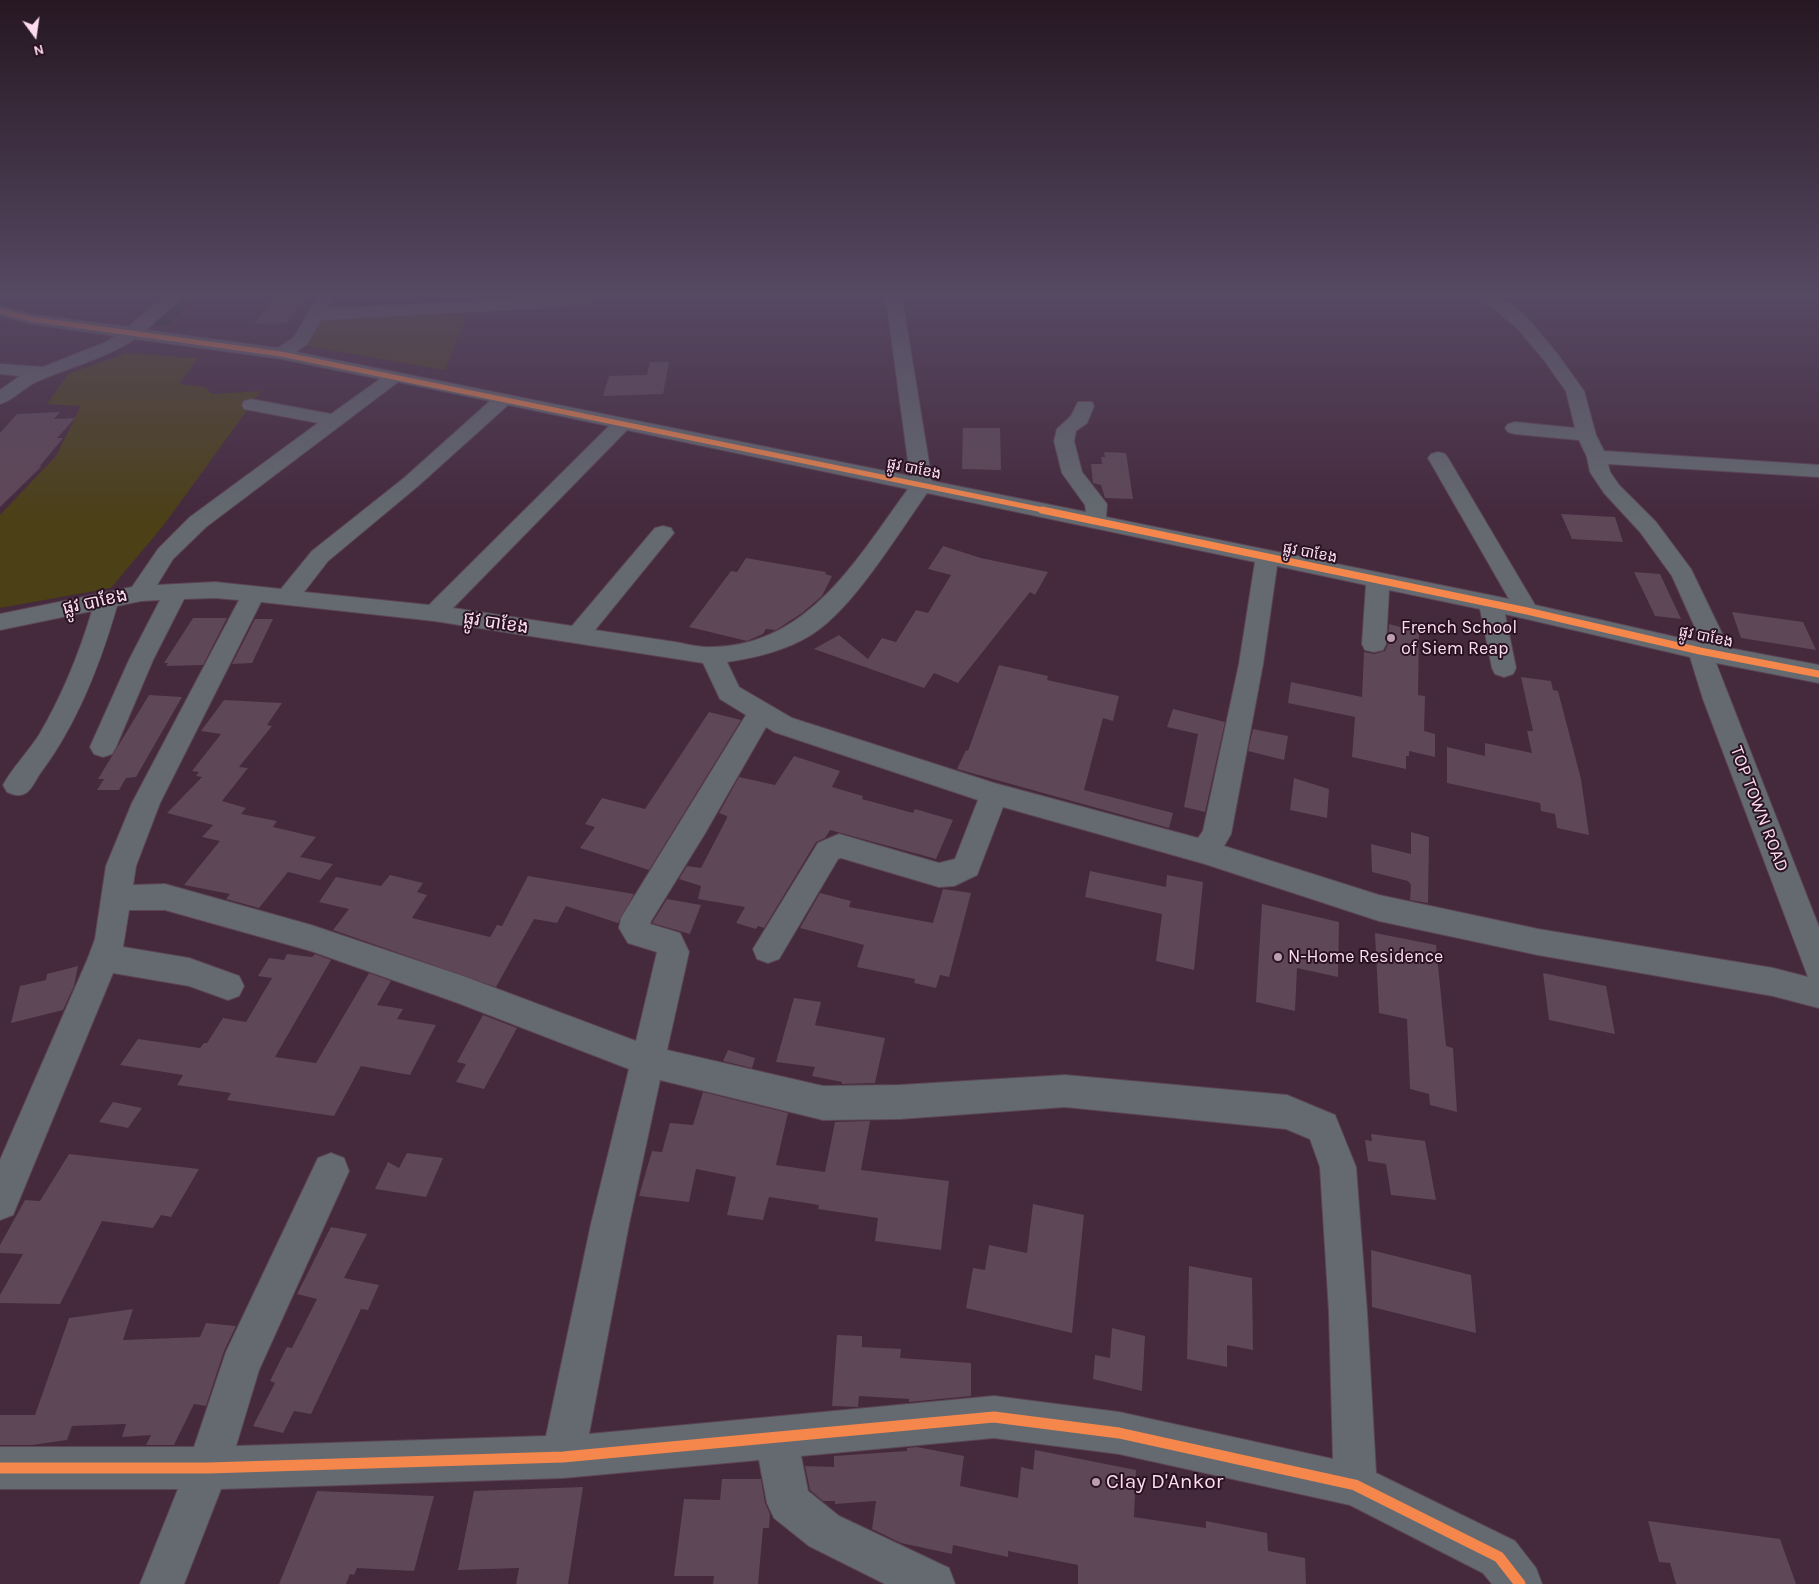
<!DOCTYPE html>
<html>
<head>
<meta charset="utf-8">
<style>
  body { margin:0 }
  #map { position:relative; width:1819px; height:1584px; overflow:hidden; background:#45293d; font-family:Karla,sans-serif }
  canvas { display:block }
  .north { position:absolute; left:10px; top:10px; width:50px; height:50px; -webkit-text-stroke:4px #291222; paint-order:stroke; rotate:166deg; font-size:14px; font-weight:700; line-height:20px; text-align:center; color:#fddcf0 }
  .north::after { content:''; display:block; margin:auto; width:18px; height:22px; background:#fddcf0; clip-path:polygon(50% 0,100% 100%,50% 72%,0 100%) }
</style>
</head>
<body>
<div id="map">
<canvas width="1819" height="1584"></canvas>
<div class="north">N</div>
</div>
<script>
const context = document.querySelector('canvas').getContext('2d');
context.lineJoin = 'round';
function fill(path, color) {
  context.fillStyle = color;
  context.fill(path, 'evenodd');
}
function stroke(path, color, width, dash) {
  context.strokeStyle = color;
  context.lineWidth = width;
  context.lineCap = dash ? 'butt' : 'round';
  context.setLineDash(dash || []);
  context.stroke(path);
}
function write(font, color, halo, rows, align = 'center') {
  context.font = font + ' Karla,"Noto Sans Khmer",sans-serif';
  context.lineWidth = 4;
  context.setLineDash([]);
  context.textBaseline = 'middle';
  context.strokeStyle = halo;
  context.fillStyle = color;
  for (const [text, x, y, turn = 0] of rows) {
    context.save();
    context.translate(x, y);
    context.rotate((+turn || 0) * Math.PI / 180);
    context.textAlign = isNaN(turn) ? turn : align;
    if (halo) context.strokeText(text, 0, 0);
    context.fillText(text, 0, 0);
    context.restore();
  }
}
const green = new Path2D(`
  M432 311 441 315 467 314 445 370 301 345 319 317Z
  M126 353 198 358 179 384 205 387 212 394 261 391 163 526 111 588 0 608V515L56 456 81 406 47 404 68 374Z`);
const canal = new Path2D(`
  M178 298H194L167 325H155L153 322 155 319Z`);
const building = new Path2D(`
  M273 299H303L286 323 254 324Z
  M650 362H669L663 394 603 396 609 376 647 375Z
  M60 412 54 419 75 418 57 438H63L39 467 42 466 0 507V433L17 414Z
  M963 428H1000L1001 470 962 469Z
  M1104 452 1126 453 1133 499 1105 498 1101 485 1093 483 1091 464H1102L1101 457H1105Z
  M1561 514 1615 517 1623 542 1572 539Z
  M943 546 981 558 1048 572 1035 595 1030 592 958 683 934 673 924 688 814 649 839 635 868 659 882 638 896 642 916 610 928 613 951 575 928 569Z
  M746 558 826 572 825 574 832 576 822 596 802 613 776 630 766 629 763 634 747 641 689 627 731 571 737 572Z
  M1634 572 1660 574 1681 619 1655 616Z
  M1732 612 1803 622 1816 650 1741 638Z
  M193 618H227L203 665 166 666 168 663H164Z
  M255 619H273L252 663 232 664Z
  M1389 624 1419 632 1418 695 1425 696 1424 731 1435 734V757L1409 751V756H1406V769L1352 757 1355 717 1288 703 1291 682 1362 697 1364 652 1374 654 1385 651 1388 644Z
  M999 665 1048 676 1047 680 1119 696 1113 721 1103 718 1084 790 1173 813 1169 828 957 769 966 750 968 751Z
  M1521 677 1551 681 1553 690 1558 691 1581 779 1589 835 1557 828 1555 814 1541 811 1540 803 1447 783V747L1485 756V743L1532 753 1527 731H1533Z
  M149 695 182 697 136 777 126 778 119 790H97L104 779H98Z
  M224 700 282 703 267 725 272 726 239 767 248 768 222 801 246 808 241 814 277 821 273 827 316 837 300 857 333 864 320 880 288 872 259 908 226 899 230 894 184 885 220 841 202 837 213 825 167 813 202 777 196 776 199 772 192 771 221 734 201 731Z
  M1173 709 1225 722 1205 812 1184 807 1198 734 1167 727Z
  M709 712 741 720 649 870 580 848 595 827 585 824 602 798 645 809Z
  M1253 729 1288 736 1284 760 1248 751Z
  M794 756 840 771 832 787 863 796 862 799 913 813 915 809 953 820 936 859 830 830 825 838 816 842 764 928 758 926 756 929 736 923 745 907 698 899 701 886 679 879 687 866 701 868 727 818V816L719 813 739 777 775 785Z
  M1294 778 1329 789 1327 818 1290 810Z
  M1411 832 1429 837 1428 903 1410 900 1411 885 1408 881 1372 872 1371 844 1411 854Z
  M1090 871 1166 887 1167 875 1203 882 1194 970 1156 961 1162 914 1085 897Z
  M390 875 423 883 417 892 427 895 412 918 490 937 497 925 502 926 528 876 634 894 618 923 566 906 557 923 534 919 496 987 333 930 349 909 319 902 336 877 381 886Z
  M943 889 971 893 949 977 940 975 936 988 914 983 915 979 857 967 864 945 800 928 820 893 851 901 849 907 933 923Z
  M667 899 701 905 690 934 652 923Z
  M1262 904 1339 922 1338 977 1297 968 1295 1011 1256 1002Z
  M1375 933 1436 945 1446 1046 1453 1048 1457 1112 1430 1105 1429 1094 1410 1089 1407 1019 1379 1013Z
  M287 954 312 957 315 954 331 960 275 1057 316 1063 369 973 391 981 377 1005 403 1009 397 1019 436 1025 410 1075 361 1066 334 1116 227 1100 231 1093 177 1085 183 1075 120 1065 138 1039 200 1048 204 1043H207L223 1018 246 1022 272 978 258 976 269 958 284 960Z
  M78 966 74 986 63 1010 11 1023 20 986 46 980 47 974Z
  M1543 973 1606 986 1615 1034 1549 1020Z
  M794 998 821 1002 815 1025 885 1038 875 1083 842 1084V1082L812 1076 815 1067 776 1062Z
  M483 1015 517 1028 484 1089 456 1082 466 1064 457 1062Z
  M728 1050 755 1058 752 1068 723 1061Z
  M703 1092 788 1113 776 1165 825 1172 835 1122 870 1121 861 1170 949 1181 941 1250 875 1241 878 1218 818 1209 819 1205 769 1197 763 1220 727 1215 736 1177 696 1169 689 1202 639 1196 652 1151 662 1152 670 1123 693 1125Z
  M113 1102 142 1108 128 1128 99 1122Z
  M1371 1134 1425 1141 1436 1200 1391 1195 1386 1164 1368 1161 1365 1140 1372 1141Z
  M407 1153 443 1158 426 1197 375 1189 388 1162 399 1168Z
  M69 1154 199 1169 171 1217 161 1215 153 1228 102 1221 60 1304 0 1303V1295L23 1254 0 1253V1245L25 1200 40 1201Z
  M1033 1204 1084 1215 1072 1333 966 1308 973 1268 985 1270 989 1245 1027 1253Z
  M331 1227 367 1234 344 1278 379 1285 368 1310 361 1309 311 1414 294 1411 283 1433 253 1426 275 1383 270 1381 287 1347 292 1348 317 1299 297 1294Z
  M1371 1250 1471 1275 1476 1333 1372 1307Z
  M1189 1266 1252 1278 1253 1350 1227 1345V1367L1187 1359Z
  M133 1309 123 1340 200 1337 206 1323 236 1326 224 1351 206 1406 194 1404 174 1445H146L151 1435 122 1437 126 1424 72 1426 67 1440 32 1445H0V1415H35L69 1318Z
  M1112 1328 1145 1336 1142 1391 1093 1379 1095 1355 1110 1358Z
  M837 1335 862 1336V1347L901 1349 900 1358 971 1363V1396L909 1402V1399L859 1396 858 1407 832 1406Z
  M917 1447 964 1456 960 1486 1018 1498 1021 1467 1033 1470 1035 1450 1136 1470 1134 1517 1206 1528V1521L1267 1533 1268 1551 1305 1558 1306 1584H1078V1565L1008 1551V1557L953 1545 952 1554 901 1543 872 1529 876 1501 835 1504V1501H823L810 1490 805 1466 834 1467V1456L907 1451V1448Z
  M722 1479H761L765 1503 770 1514 769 1528H763L758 1584H713L714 1576H674L684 1499 720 1500Z
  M583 1487 568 1584H516L519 1568 458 1570 474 1491Z
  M317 1491 434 1496 414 1571 357 1568 354 1575 350 1574 346 1584H279Z
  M1648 1521 1780 1539 1796 1584H1676L1670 1563 1659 1562Z`);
const minor = new Path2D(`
  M163 298H181L146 330 278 348 294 337 317 298H331L327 309 540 298H592L590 302 584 303 538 308 321 320 307 344 296 352 910 476 886 298H902L932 481 1086 512 1085 505 1062 473 1054 441 1057 429 1071 416 1078 402H1092L1094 406 1087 423 1076 431 1074 441 1082 472 1107 504 1106 517 1509 599 1428 458 1431 454 1438 452 1445 454 1448 458 1535 605 1702 643 1672 576 1640 532 1604 493 1590 472 1587 457 1579 440 1515 434 1508 432 1505 428 1508 424 1515 422 1575 428 1566 391 1544 360 1516 327 1480 298H1499L1513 306 1528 319 1556 352 1584 391 1596 435 1604 451 1819 465V477L1608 464 1610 472 1619 485 1656 522 1691 569 1729 648 1819 665V683L1716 663 1819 927V1008L1773 996 1538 955 1379 921 1205 864 1003 807 977 875 954 886 939 887 841 858 838 859 779 959 768 963 757 959 753 949 818 843 839 834 939 863 955 859 978 800 774 732 766 727 704 835 651 921 650 924 680 933 689 952 667 1050 823 1086 900 1085 1065 1075 1287 1095 1335 1115 1356 1167 1367 1312 1376 1473 1515 1541 1536 1568 1542 1584H1492L1483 1573 1350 1505 1119 1454 994 1438 801 1456 808 1491 839 1516 949 1568 955 1584H885L809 1546 774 1518 767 1503 759 1460 563 1478 221 1489 184 1584H140L178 1489H0V1447H194L226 1352 318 1158 331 1153 344 1158 349 1171 259 1370 236 1446 546 1436 591 1224 629 1069 458 1003 311 951 165 910H129L123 947 189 958 239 976 244 986 239 996 228 1000 189 986 113 973 13 1215 0 1220V1160L88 958 95 939 106 866 132 803 239 600 215 598 184 599 153 660 116 747 112 754 103 757 94 754 90 747 129 660 160 600 141 601 117 606C100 665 77 725 39 775 36 780 31 790 26 793 19 797 14 795 7 792L3 785C13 767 28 752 39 735 62 696 79 654 92 611L0 630V614L132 587 158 549 190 517 318 423 244 409 242 405 244 401 251 399 331 414 380 379 281 359 135 339C105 359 69 367 36 382 23 388 14 400 0 404V390L20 376 0 374V364L43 367 106 342 115 336 31 324 0 316V306L31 314 128 327ZM398 382 490 401 404 478 312 551 281 589 215 582 157 585 173 559 206 527ZM508 405 609 426 429 605 304 592 328 561 418 486ZM627 430 908 489C858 557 809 646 712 647 700 648 687 644 675 642 648 638 622 634 595 630L674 533 671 528 663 526 655 528 572 626 453 608ZM927 493 1255 562 1239 664 1203 831 1198 838 994 783 792 718 739 687 727 662C755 658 787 650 811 635 853 609 897 535 927 493ZM1277 566 1366 585 1362 644 1365 650 1374 652 1383 650 1386 644 1389 590 1480 609 1492 668 1495 674 1504 677 1513 674 1516 668 1505 614 1690 657 1703 699 1808 977 1773 968 1538 929 1379 895 1224 846 1231 834 1263 664ZM261 602 434 621 703 663 720 699 746 715 621 918 619 928 628 943 657 952 636 1041 463 976 311 925 165 884 133 885 136 866 160 803ZM660 1080 823 1120 900 1119 1065 1107 1286 1129 1310 1139 1320 1167 1329 1312 1333 1459 1119 1412 994 1396 589 1434 629 1224Z`);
const cyclewayFar2 = new Path2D(`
  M0 311 31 319 281 354 1048 511`);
const cyclewayFar1 = new Path2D(`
  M1042 510 1527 611 1700 651 1819 674`);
const cycleway = new Path2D(`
  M0 1468H208L563 1457 994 1417 1119 1433 1355 1485 1499 1557 1520 1584`);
const markers = [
  [1391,638,5,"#bd9db1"],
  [1278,957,5,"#bd9db1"],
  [1096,1482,5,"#bd9db1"]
];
const farStreetnames = [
  ["ផ្លូវ បាខែង",914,469,12],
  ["ផ្លូវ បាខែង",1310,553,11],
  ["ផ្លូវ បាខែង",1706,637,12]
];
const streetNames = [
  ["ផ្លូវ បាខែង",95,602,-12],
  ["ផ្លូវ បាខែង",496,623,9],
  ["TOP TOWN ROAD",1759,809,69]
];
const poiNames = [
  ["French School",1401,628],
  ["of Siem Reap",1401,649],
  ["N-Home Residence",1288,957]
];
const nearPoinames = [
  ["Clay D'Ankor",1106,1482]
];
fill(green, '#4b4016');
fill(canal, '#082a1c');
fill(building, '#5e4757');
stroke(minor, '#5c4555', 2);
fill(minor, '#646a70');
stroke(cyclewayFar2, '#f5874c', 5);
stroke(cyclewayFar1, '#f5874c', 7);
stroke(cycleway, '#f5874c', 11);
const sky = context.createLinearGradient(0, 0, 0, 520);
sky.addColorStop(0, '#261722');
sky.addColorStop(0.57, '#564962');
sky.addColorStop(1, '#56496200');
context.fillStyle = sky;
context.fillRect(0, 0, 1819, 520);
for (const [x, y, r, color] of markers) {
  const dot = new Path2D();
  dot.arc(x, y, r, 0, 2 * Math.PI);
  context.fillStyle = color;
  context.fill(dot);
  stroke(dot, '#291222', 2);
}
write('15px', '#fddcf0', '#291222', farStreetnames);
write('18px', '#fddcf0', '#291222', streetNames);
write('18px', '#fddcf0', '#291222', poiNames, 'left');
write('21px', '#fddcf0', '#291222', nearPoinames, 'left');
</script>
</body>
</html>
